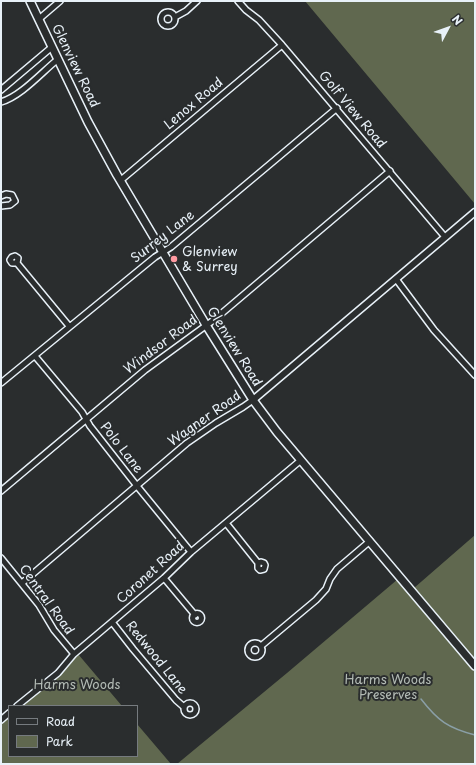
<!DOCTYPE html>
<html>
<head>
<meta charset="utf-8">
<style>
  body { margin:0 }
  #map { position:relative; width:476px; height:765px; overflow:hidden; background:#2a2d2e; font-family:"Playpen Sans",sans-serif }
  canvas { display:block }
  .frame { position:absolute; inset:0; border:2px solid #e8f1f8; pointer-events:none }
  .legend { position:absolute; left:8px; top:705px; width:130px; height:52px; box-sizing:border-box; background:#2a2d2e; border:1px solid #767b7f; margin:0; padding:5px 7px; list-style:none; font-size:12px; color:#e8f1f8 }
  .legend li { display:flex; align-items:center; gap:8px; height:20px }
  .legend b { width:20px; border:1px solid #767b7f }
  .north { position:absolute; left:428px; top:8px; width:40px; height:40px; -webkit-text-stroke:3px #2a2d2e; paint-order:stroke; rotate:49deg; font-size:11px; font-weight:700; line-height:16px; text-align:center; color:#e8f1f8 }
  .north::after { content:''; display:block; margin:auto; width:14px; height:18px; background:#e8f1f8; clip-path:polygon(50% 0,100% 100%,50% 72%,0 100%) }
</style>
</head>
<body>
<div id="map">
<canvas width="476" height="765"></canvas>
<div class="frame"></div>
<ul class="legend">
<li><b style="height:5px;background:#2a2d2e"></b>Road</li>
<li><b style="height:11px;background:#60684f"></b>Park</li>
</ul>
<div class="north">N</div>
</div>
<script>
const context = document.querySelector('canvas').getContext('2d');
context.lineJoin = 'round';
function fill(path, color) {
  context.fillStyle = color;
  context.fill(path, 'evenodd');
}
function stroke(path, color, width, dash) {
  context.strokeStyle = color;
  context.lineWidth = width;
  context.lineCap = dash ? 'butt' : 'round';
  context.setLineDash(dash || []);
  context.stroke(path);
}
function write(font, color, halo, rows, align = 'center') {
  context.font = font + ' "Playpen Sans",sans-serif';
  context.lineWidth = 4;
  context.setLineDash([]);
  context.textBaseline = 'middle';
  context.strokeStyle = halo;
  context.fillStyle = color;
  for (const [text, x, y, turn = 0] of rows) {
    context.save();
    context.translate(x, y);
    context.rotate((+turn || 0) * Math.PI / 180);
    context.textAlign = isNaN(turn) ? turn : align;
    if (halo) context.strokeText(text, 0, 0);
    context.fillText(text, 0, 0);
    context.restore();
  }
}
const green = new Path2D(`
  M305 1H475V204Z
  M475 535V660L414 588Z
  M398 579 475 671V764H177L287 673Z
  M78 654 122 706H20L59 674Z
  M9 716V756H137V724L171 764H1V723Z`);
const stream = new Path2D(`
  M421 699C438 721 448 728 475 735`);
const minor = new Path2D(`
  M238 1 246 10 259 20 282 45 445 237
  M161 19a7 7 0 1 1 14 0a7 7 0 1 1-14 0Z
  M175 17 186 11 197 1
  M39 19 60 1
  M1 90 52 47
  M1 102C21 96 41 73 57 60
  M121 180 282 45
  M1 196 6 194 12 195 15 201 10 205 1 206
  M17 263H12L10 260 12 257 15 256 18 258 17 263 69 326
  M396 279 434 330 475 375
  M35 356 82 412 90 426 137 486 191 552
  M1 383 155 257 171 247 337 108
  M1 491 145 370 215 319 390 171
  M226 523 258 563V568L260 570 264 569 265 565 264 563 261 562 258 563
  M1 558 39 605 54 630 74 654
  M164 578 195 615
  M22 583 187 443 216 423 243 407 253 400
  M192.5 618a4.5 4.5 0 1 1 9 0a4.5 4.5 0 1 1-9 0Z
  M112 622 133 649 176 700 184 707
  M248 650a7 7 0 1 1 14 0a7 7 0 1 1-14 0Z
  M261 646 316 600 326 589 330 579 337 569 370 541
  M184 709a6 6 0 1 1 12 0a6 6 0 1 1-12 0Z
  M17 706 58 673 74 654 164 578 191 552 301 460
  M1 720 9 713`);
const tertiary = new Path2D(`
  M253 400 475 212`);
const secondary = new Path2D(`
  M30 1 88 122 117 175 206 325 253 400 277 432 475 666`);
const markers = [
  [174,259,4,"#ff9aa2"]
];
const streetNames = [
  ["Glenview Road",75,66,64],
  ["Lenox Road",194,104,-40],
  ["Golf View Road",352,110,50],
  ["Surrey Lane",163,237,-38],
  ["Windsor Road",161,345,-37],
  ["Glenview Road",234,347,58],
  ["Wagner Road",205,419,-35],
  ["Polo Lane",121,448,52],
  ["Coronet Road",151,573,-42],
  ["Central Road",46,600,54],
  ["Redwood Lane",156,658,51]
];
const poiNames = [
  ["Glenview",182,252],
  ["& Surrey",182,267]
];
const parkNames = [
  ["Harms Woods",388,680],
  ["Preserves",388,695],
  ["Harms Woods",77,685]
];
fill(green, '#60684f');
stroke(stream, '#8a9fa7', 1.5);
stroke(minor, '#e8f1f8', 8);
stroke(tertiary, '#e8f1f8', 9);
stroke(secondary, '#e8f1f8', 10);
stroke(minor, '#2a2d2e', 5);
stroke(tertiary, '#2a2d2e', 6);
stroke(secondary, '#2a2d2e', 7);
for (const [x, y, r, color] of markers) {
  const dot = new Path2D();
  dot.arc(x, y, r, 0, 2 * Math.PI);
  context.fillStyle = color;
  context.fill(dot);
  stroke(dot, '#2a2d2e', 1.5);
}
write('13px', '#e8f1f8', '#2a2d2e', streetNames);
write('13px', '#e8f1f8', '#2a2d2e', poiNames, 'left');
write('13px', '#b2bab4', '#2a2d2e', parkNames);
</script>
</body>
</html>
